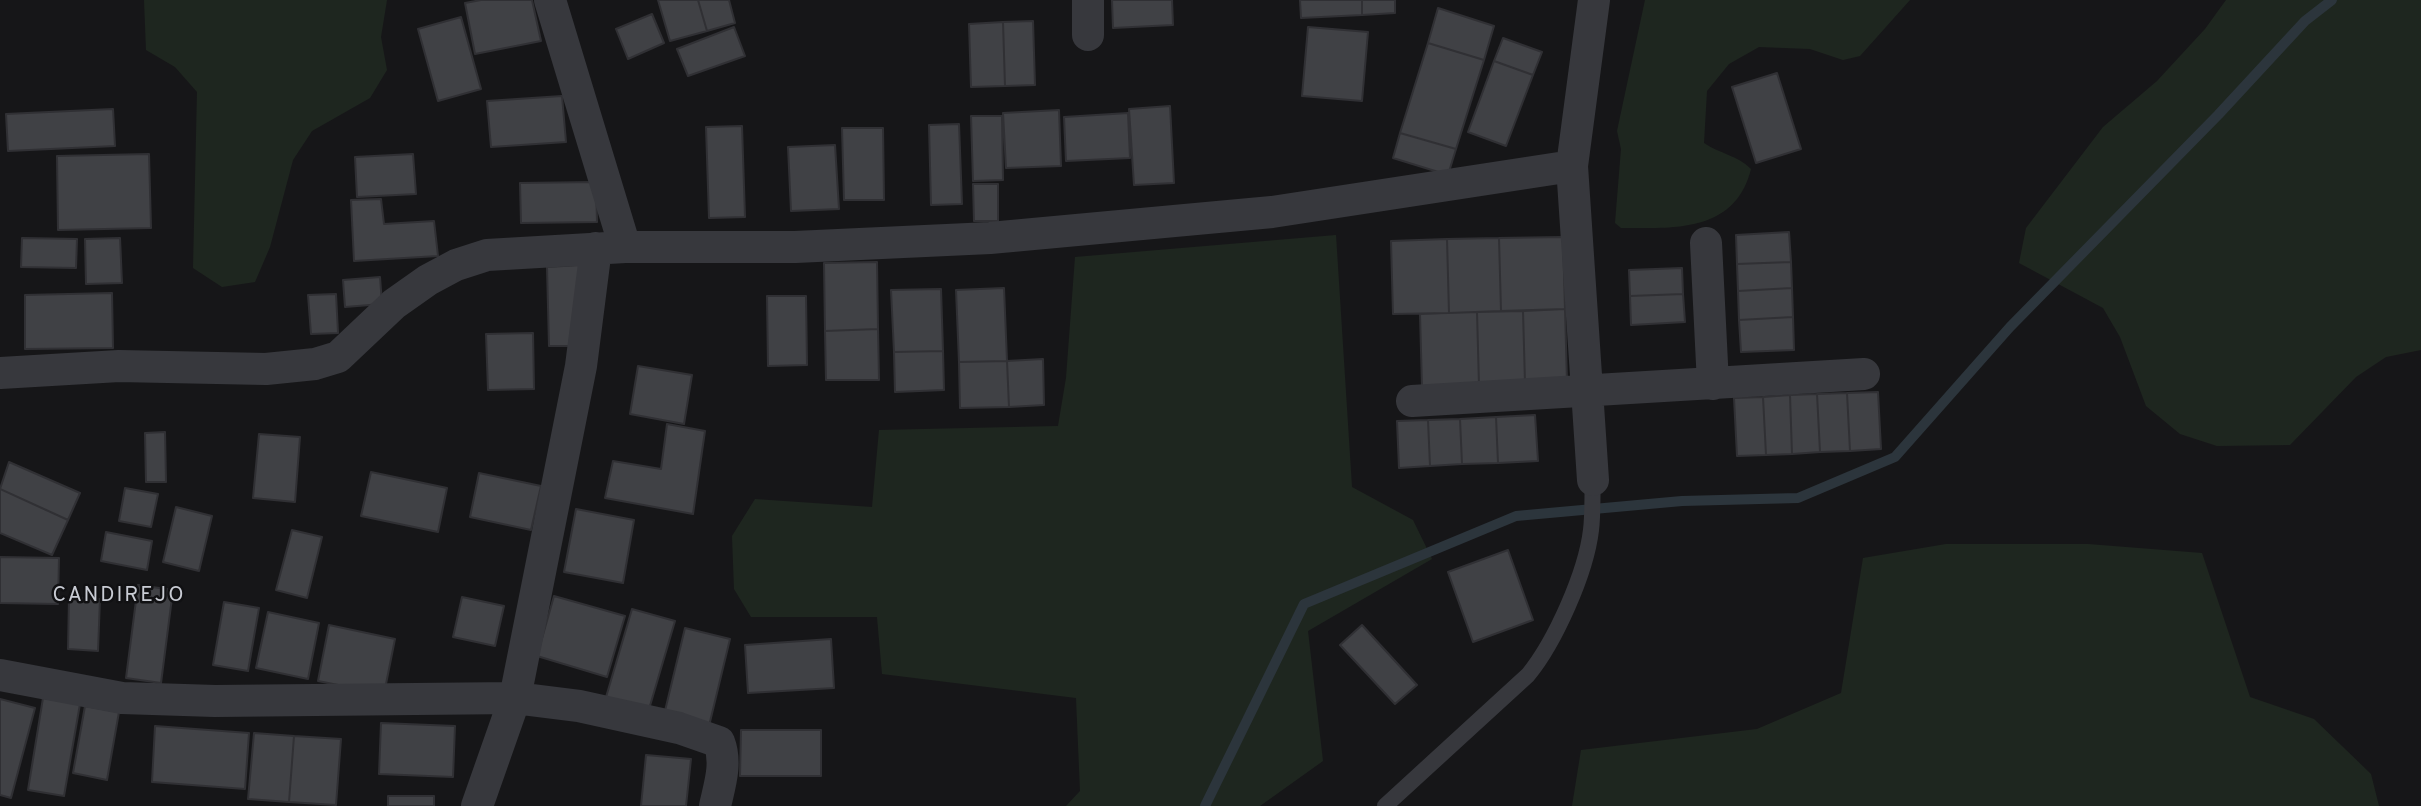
<!DOCTYPE html>
<html>
<head>
<meta charset="utf-8">
<style>
  body { margin:0 }
  canvas { display:block; background:#161618 }
</style>
</head>
<body>
<canvas width="2421" height="806"></canvas>
<script>
const context = document.querySelector('canvas').getContext('2d');
context.lineJoin = 'round';
function fill(path, color) {
  context.fillStyle = color;
  context.fill(path, 'evenodd');
}
function stroke(path, color, width, dash) {
  context.strokeStyle = color;
  context.lineWidth = width;
  context.lineCap = dash ? 'butt' : 'round';
  context.setLineDash(dash || []);
  context.stroke(path);
}
function write(font, color, halo, rows, align = 'center') {
  context.font = font + ' Overpass,sans-serif';
  context.lineWidth = 5;
  context.setLineDash([]);
  context.textBaseline = 'middle';
  context.strokeStyle = halo;
  context.fillStyle = color;
  for (const [text, x, y, turn = 0] of rows) {
    context.save();
    context.translate(x, y);
    context.rotate((+turn || 0) * Math.PI / 180);
    context.textAlign = isNaN(turn) ? turn : align;
    if (halo) context.strokeText(text, 0, 0);
    context.fillText(text, 0, 0);
    context.restore();
  }
}
const green = new Path2D(`
  M144 0H387L381 37 387 70 370 98 312 131 293 160 270 247 255 282 222 287 193 268 197 92 175 67 146 50Z
  M1645 0H1910L1860 56 1843 60 1810 49 1759 47 1729 64 1707 91 1704 143C1720 154 1737 155 1751 169 1735 233 1674 228 1621 228L1615 223 1621 149 1617 131Z
  M2226 0H2421V350L2386 357 2356 377 2290 445 2217 446 2180 434 2146 406 2120 337 2103 308 2019 263 2026 228 2103 127 2157 81 2205 29Z
  M1336 235 1352 487 1413 520 1432 559 1308 631 1323 761 1260 806H1066L1080 791 1076 698 882 674 877 617H751L734 589 732 536 755 499 872 507 879 430 1058 426 1066 378 1075 257Z
  M1946 544H2088L2202 553 2250 697 2314 719 2371 774 2379 806H1572L1581 750 1757 729 1841 693 1863 558Z`);
const stream = new Path2D(`
  M1205 806 1304 604 1516 516 1682 501 1798 498 1895 457 2010 327 2218 115 2305 21 2332 0`);
const building = new Path2D(`
  M481 0H532L541 41 475 54 465 3Z
  M658 0H698L707 31 670 41Z
  M698 0H729L735 23 707 31Z
  M1112 0H1172L1173 25 1113 28Z
  M1300 0H1362V15L1301 18Z
  M1362 0H1395V13L1362 15Z
  M1438 8 1494 26 1484 60 1428 43Z
  M652 14 664 43 628 59 616 29Z
  M461 17 481 89 438 101 418 29Z
  M1033 21 1035 85 1005 86 1003 22Z
  M1003 22 1005 86 971 87 969 24Z
  M734 27 745 56 688 76 677 49Z
  M1308 27 1368 32 1362 101 1302 96Z
  M1503 38 1542 52 1533 75 1494 61Z
  M1428 43 1484 60 1456 149 1400 133Z
  M1494 61 1533 75 1506 146 1468 132Z
  M1777 73 1801 149 1756 163 1732 87Z
  M562 96 566 142 491 147 487 101Z
  M1170 106 1174 183 1134 185 1129 109Z
  M113 109 115 146 8 151 6 114Z
  M1059 110 1061 166 1006 168 1003 113Z
  M1128 113 1130 158 1066 161 1064 117Z
  M971 116H1002L1003 180 973 181Z
  M959 124 962 204 931 205 929 125Z
  M742 126 745 217 709 218 706 127Z
  M842 128H883L884 200H844Z
  M1400 133 1456 149 1448 175 1393 158Z
  M835 145 839 209 791 211 788 147Z
  M149 154 151 228 58 230 57 156Z
  M413 154 416 194 357 197 355 157Z
  M596 182 597 222 521 223 520 183Z
  M973 184H998V221H974Z
  M381 199 384 224 434 221 438 256 354 261 351 200Z
  M1789 232 1791 262 1737 264 1736 235Z
  M1563 237 1565 309 1501 311 1499 238Z
  M22 238 77 239 76 268 21 267Z
  M120 238 122 283 86 284 85 239Z
  M1499 238 1501 311 1449 313 1447 239Z
  M1447 239 1449 313 1393 314 1391 241Z
  M877 262 878 329 825 331 824 263Z
  M1791 262 1792 288 1738 291 1737 264Z
  M580 265 581 346H549L547 267Z
  M1682 268 1683 294 1630 296 1629 270Z
  M380 277 382 304 345 307 343 280Z
  M1004 288 1007 361 959 362 956 290Z
  M1792 288 1793 317 1739 320 1738 291Z
  M941 289 943 351 894 352 891 290Z
  M112 293 113 348 25 349V295Z
  M336 294 338 333 311 334 308 295Z
  M1683 294 1685 322 1631 325 1630 296Z
  M767 296H806L807 365 768 366Z
  M1565 309 1567 382 1525 383 1523 311Z
  M1523 311 1525 383 1479 385 1477 312Z
  M1477 312 1479 385 1422 387 1420 314Z
  M1793 317 1794 350 1741 352 1739 320Z
  M878 329 879 380H826L825 331Z
  M533 333 534 389 488 390 486 334Z
  M943 351 944 390 895 392 894 352Z
  M1043 359 1044 405 1009 407 1007 361Z
  M1007 361 1009 407 960 408 959 362Z
  M638 366 692 375 684 424 630 414Z
  M1878 392 1881 449 1850 451 1847 393Z
  M1847 393 1850 451 1820 452 1817 394Z
  M1817 394 1820 452 1792 454 1790 395Z
  M1790 395 1792 454 1766 455 1763 397Z
  M1763 397 1766 455 1737 456 1734 398Z
  M1535 415 1538 461 1498 463 1496 417Z
  M1496 417 1498 463 1462 464 1460 419Z
  M1460 419 1462 464 1430 466 1428 420Z
  M1428 420 1430 466 1399 468 1397 421Z
  M667 424 705 431 693 514 605 498 613 461 661 469Z
  M165 432 166 482H146L145 433Z
  M259 434 300 437 295 502 253 498Z
  M9 462 80 493 68 520 0 489Z
  M371 472 447 488 438 532 361 516Z
  M479 473 541 486 531 530 470 517Z
  M125 488 158 494 151 527 119 521Z
  M0 489 68 520 52 555 0 533Z
  M176 507 212 516 199 571 163 562Z
  M576 509 634 520 623 583 564 572Z
  M292 530 322 537 307 598 276 590Z
  M106 532 152 541 147 570 101 561Z
  M1508 550 1533 620 1473 642 1448 572Z
  M0 557 59 558 58 604 0 603Z
  M138 585 173 590 161 683 126 678Z
  M554 596 625 616 607 677 537 656Z
  M462 597 504 606 495 646 453 637Z
  M69 598 100 599 98 651 68 649Z
  M224 602 259 608 248 671 213 665Z
  M632 609 675 621 647 716 604 704Z
  M268 612 319 623 308 679 256 668Z
  M329 625 395 639 384 694 318 681Z
  M1362 625 1417 685 1395 704 1340 645Z
  M685 628 730 639 709 726 664 715Z
  M831 639 834 688 748 693 745 645Z
  M43 698 80 704 64 796 28 790Z
  M0 699 35 708 11 798 0 795Z
  M85 706 119 712 107 780 73 773Z
  M381 723 455 726 453 777 379 774Z
  M155 726 249 733 245 789 152 782Z
  M741 730H821V776H740Z
  M254 733 294 736 289 802 248 799Z
  M294 736 341 739 336 805 289 802Z
  M646 755 691 759 686 806H641Z
  M388 796H434V806H388Z`);
const lane = new Path2D(`
  M1385 806 1528 675C1555 642 1586 573 1591 530 1593 514 1592 497 1593 480`);
const street = new Path2D(`
  M550 0 625 247
  M1088 35V0
  M1706 243 1713 384
  M0 373 119 366 266 369 315 364 338 357 394 304 428 280 456 265 487 255 625 247H795L990 238 1272 212 1572 166
  M1412 401 1864 374
  M1593 480 1572 166 1594 0
  M0 675 122 698 215 701 515 698 579 706 679 728 719 742C727 763 720 784 715 806
  M477 806 515 698 581 366 596 248`);
const quarterNames = [
  ["CANDIREJO",119,597]
];
fill(green, '#1e261f');
stroke(stream, '#2c353c', 10);
fill(building, '#404145');
stroke(building, '#303034', 2);
stroke(lane, '#37383d', 16);
stroke(street, '#37383d', 32);
context.letterSpacing = '2px';
write('21px', '#c9ccd4', '#111113', quarterNames);
context.letterSpacing = '0px';
</script>
</body>
</html>
